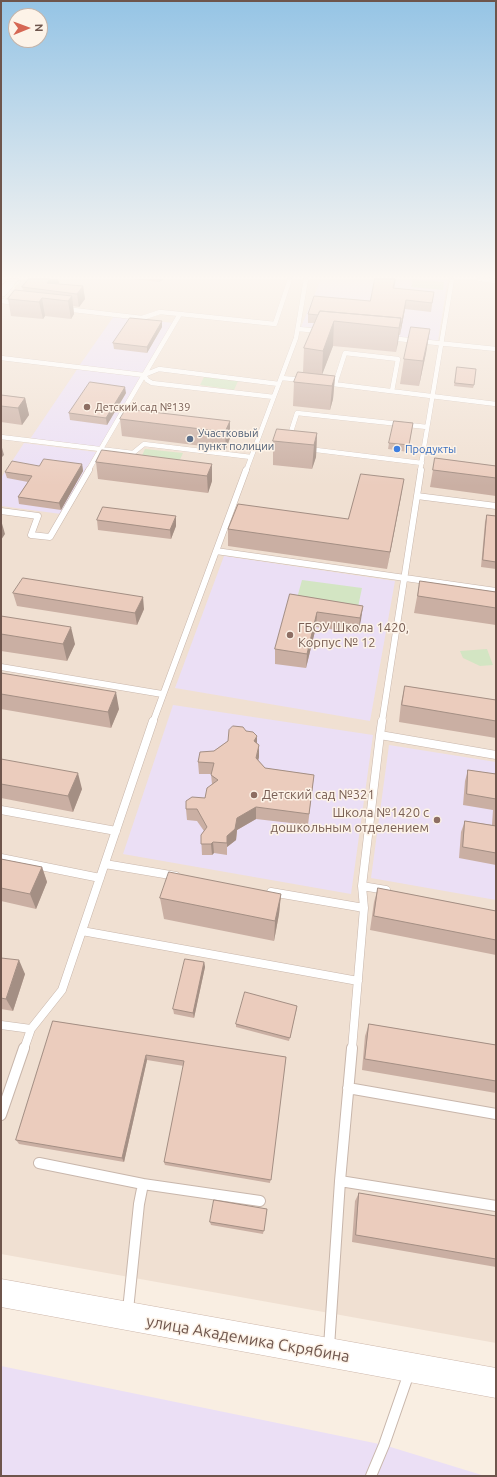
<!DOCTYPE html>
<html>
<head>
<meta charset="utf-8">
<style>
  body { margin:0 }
  #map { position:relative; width:497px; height:1477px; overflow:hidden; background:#f9eee2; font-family:Ubuntu,sans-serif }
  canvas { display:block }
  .frame { position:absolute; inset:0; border:2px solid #6e554c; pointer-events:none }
  .north { position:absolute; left:8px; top:8px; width:40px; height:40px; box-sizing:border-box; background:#fdf3e8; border:1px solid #c4b4aa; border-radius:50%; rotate:89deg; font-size:11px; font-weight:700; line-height:16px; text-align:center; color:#6e554c }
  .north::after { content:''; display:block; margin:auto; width:14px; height:18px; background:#d66754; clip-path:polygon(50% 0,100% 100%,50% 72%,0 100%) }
</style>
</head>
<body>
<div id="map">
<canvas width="497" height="1477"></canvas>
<div class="frame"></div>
<div class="north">N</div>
</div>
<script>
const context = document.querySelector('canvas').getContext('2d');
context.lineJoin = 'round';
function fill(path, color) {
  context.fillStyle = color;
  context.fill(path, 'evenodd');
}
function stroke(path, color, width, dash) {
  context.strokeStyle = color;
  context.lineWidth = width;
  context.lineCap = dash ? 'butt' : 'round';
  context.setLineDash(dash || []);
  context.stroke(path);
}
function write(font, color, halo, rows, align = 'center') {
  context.font = font + ' Ubuntu,sans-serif';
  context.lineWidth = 3;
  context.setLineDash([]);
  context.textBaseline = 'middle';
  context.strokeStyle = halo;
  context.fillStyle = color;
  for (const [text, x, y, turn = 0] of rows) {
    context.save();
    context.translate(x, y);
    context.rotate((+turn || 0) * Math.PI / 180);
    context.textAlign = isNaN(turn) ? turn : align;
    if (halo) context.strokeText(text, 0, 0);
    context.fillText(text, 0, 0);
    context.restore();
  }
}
const residential = new Path2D(`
  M22 279H496V1343L1 1254V304Z`);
const education = new Path2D(`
  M321 279H448L438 341 301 327Z
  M114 316 173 323 142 374 79 366Z
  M78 368 141 376 99 448 30 439Z
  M24 443 96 452 61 514 1 506V478Z
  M224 556 395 581 370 721 175 688Z
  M173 705 373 735 351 894 123 854Z
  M389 745 496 762V900L371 878Z
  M1 1366 384 1445 485 1476H1Z`);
const green = new Path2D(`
  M413 279 444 282 443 290 411 287Z
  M204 377 238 381 234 390 200 385Z
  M145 449 183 453 178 464 140 460Z
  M302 580 362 588 358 607 297 598Z
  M487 649 493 665 480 666 463 658 460 651Z`);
const serviceFar3 = new Path2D(`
  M480 279 496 281
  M1 301 17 303
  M65 309 142 318 160 312 180 314
  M298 329 321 331
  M389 338 496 349
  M1 358 144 375 180 314 275 324 290 279
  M281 378 305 380
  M325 383 496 404
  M335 384 345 353 398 359 392 391
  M274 397 152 383 147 380 144 375 159 369 279 384
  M1 437 133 453 144 444 251 457
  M289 438 297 413 427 427
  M308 449 422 463
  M88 471 144 375
  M246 471 296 338 306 279
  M420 471 452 279`);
const serviceFar2 = new Path2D(`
  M417 496 496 506
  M1 511 38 516 31 535 50 537 89 470
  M216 551 496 591
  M1 667 162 694
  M153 722 246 470
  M382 722 421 470`);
const serviceFar1 = new Path2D(`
  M382 721 380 735 496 755
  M1 810 116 831
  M1 858 100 878
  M105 864 176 876
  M362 886 380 735
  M271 892 364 908
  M82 931 358 981
  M1 1025 31 1029
  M24 1049 31 1029 62 990 153 721
  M352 1049 364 908 362 886 386 890`);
const service = new Path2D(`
  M348 1088 496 1114
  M1 1115 24 1048
  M39 1163 143 1184
  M340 1181 496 1206
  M128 1310 139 1204 143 1184 260 1201
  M329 1347 340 1181 352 1048
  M371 1476 384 1445 409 1373`);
const secondary = new Path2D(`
  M8 279H19L5 296 1 297V287Z
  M1 1279 496 1368V1398L1 1307Z`);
const wall = new Path2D(`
  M29 279H58L59 284 83 286 85 299 79 307 73 306 74 314 71 319 45 316 43 319 11 316 8 299 23 290 22 287Z
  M134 279H163L162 280 159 282Z
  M394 288 434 292 431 312 405 309 400 335H399L396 352 333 346 322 374 335 376 333 399 330 410 293 406 294 382 303 372 304 348 315 323H308V314L370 301Z
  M162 327 147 353 114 349 113 343Z
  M430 329 426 353 419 386 400 384 404 359Z
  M457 367 474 385 473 388 454 386Z
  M496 375V391H495Z
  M126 393 107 425 70 420 69 413Z
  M1 395 25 398 29 415 22 425 1 422Z
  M120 419 230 421V438L226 449 122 436Z
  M413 423 408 452 388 449 389 443Z
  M317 433 316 457 312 469 273 465V441Z
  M435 458 496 466V496L430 487Z
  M96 462 212 464V481L208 493 98 479Z
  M82 464 83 471 61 510 19 504 18 497 28 482 7 478 5 472 39 466Z
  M401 496 387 569 228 546V529L348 519Z
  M487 515 496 516V569L481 567 485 522Z
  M97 520 176 526 171 539 98 530Z
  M420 581 496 592V625L414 613Z
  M13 593 144 609 137 625 17 606Z
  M290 594 363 606 358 633 316 627 306 668 275 664V649Z
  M1 616 75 644 67 661 1 651Z
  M1 673 119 709 111 728 1 709Z
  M405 686 496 700V738L399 722 401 703Z
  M246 731 257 736V744L259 757 258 760 265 768 314 775 308 825 256 819 237 830 236 840 227 847V855L214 853 212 855H202L201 835 204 831 197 821 187 820 186 809 205 798 212 784 211 774H199L198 762 228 741Z
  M1 759 82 789 73 812 1 798Z
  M468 770 496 774V865L459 858 461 832 465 821 492 825 493 810 463 805 465 781Z
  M1 859 42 867 47 882 36 909 1 901Z
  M378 888 496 911V955L370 930 374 902Z
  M281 894 279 914 274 941 164 919 160 898Z
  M1 958 25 974 13 1011 1 1009Z
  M204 962 205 967 194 1018 174 1014 173 1009Z
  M297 1008 289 1041 236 1027V1024Z
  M53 1021 286 1057 270 1183 165 1165 164 1162 184 1066 147 1060 124 1162 19 1144 16 1140Z
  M369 1024 496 1045V1093L362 1070 365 1036Z
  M359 1193 496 1216V1267L352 1242 355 1201Z
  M267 1209 263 1234 211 1225 210 1222Z`);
const shadedWall = new Path2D(`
  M50 279H58L59 283 53 291 47 283Z
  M159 279H163L162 280 159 282Z
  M395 279H396L392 297 393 288Z
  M83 286 85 299 79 307 77 294Z
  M72 296 74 314 71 319 68 301Z
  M42 298 45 316 43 319 39 302Z
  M406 300 405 309 400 335 401 326Z
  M401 318 398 343 396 352 399 328Z
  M162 321V327L147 353V347Z
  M334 321 333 346 322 375 323 351Z
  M430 329 426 353 419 386 423 361Z
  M335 376 333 399 330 410 332 386Z
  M125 387 126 393 107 425 106 418Z
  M25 398 29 415 22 425 18 408Z
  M230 421V438L226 449 225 432Z
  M317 433 316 457 312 469 314 445Z
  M1 444 4 455 1 458Z
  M82 464 83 471 61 510 59 503Z
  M212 464V481L208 493 207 476Z
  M404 479 401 496 387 569 390 552Z
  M176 516V526L171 539 170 530Z
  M1 520 5 534 1 540Z
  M143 597 144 609 137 625 135 613Z
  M363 606 361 620 358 633 360 618Z
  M317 612 316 627 306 668 307 654Z
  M71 627 75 644 67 661 63 644Z
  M116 692 119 709 111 728 108 712Z
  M257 736V748L254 741Z
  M259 745V757L256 770V758Z
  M78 773 82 789 73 812 68 796Z
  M256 807V819L237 830 236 840 227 847V855V836L237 818Z
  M213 842 214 853 212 855 211 844Z
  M42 867 47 882 36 909 30 894Z
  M281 894 279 914 274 941 275 921Z
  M19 960 25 974 13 1011 6 999Z
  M204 962 205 967 194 1018 193 1013Z
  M146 1055 147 1060 124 1162 122 1158Z`);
const building = new Path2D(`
  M29 279H50L47 283 83 286 77 294 22 287Z
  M375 279H395L393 288 434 292 432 303 406 300 401 326H400L401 318 320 311 318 315 308 314 314 296 370 301Z
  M15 290 72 296 68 301 42 298 39 302 8 299Z
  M320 311 401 318 399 328 334 321 323 351 304 348Z
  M130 318 162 321 147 347 113 343Z
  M411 327 430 329 423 361 404 359Z
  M457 367 476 369 474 385 455 383Z
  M298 372 335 376 332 386 294 382Z
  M90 382 125 387 106 418 69 413Z
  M1 395 25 398 18 408 1 406Z
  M126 409 230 421 225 432 120 419Z
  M394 421 413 423 409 445 389 443Z
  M277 429 317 433 314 445 273 441Z
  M102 450 212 464 207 476 96 462Z
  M435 458 496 466V478L433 470Z
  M44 459 82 464 59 503 18 497 32 476 5 472 12 461 39 466Z
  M361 474 404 479 390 552 228 529 238 504 348 519Z
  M103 507 176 516 170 530 97 520Z
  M487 515 496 516V562L483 560Z
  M23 578 143 597 135 613 13 593Z
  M420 581 496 592V608L418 596Z
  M290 594 363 606 360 618 317 612 307 654 275 649Z
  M1 616 71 627 63 644 1 634Z
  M1 673 116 692 108 712 1 694Z
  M405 686 496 700V721L402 705Z
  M233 726 243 727 246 731 253 732 257 736 254 741 259 745 256 758 265 768 314 775 309 814 256 807 237 818 235 829 227 836V843L213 842 211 844H201V835L207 827 197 809H186V801L192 797 205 798 207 788 218 780 211 775 214 763 198 762 200 752 214 751 228 741 229 730Z
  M1 759 78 773 68 796 1 784Z
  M468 770 496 774V799L467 794Z
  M465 821 496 826V822V853L463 847Z
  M1 859 42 867 30 894 1 888Z
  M169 872 281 894 275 921 160 898Z
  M378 888 496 911V940L374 916Z
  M1 958 19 960 6 999 1 998Z
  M185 959 204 962 193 1013 173 1009Z
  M245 992 297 1006 290 1038 236 1024Z
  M53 1021 286 1057 271 1180 164 1162 184 1061 146 1055 122 1158 16 1140Z
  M369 1024 496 1045V1081L365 1059Z
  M359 1193 496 1216V1259L356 1235Z
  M214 1200 267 1209 264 1231 210 1222Z`);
const markers = [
  [87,407,4,"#8d6e63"],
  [190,439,4,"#5c6f8a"],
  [397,449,4,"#3f7fe0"],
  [290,635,4,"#8d6e63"],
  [254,795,4,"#8d6e63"],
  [437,820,4,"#8d6e63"]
];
const farEducationnames = [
  ["Детский сад №139",95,407]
];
const farServicenames = [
  ["Участковый",198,433],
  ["пункт полиции",198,446]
];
const farShopnames = [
  ["Продукты",405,449]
];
const educationNames = [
  ["ГБОУ Школа 1420,",298,628],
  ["Корпус № 12",298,643],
  ["Детский сад №321",262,795],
  ["Школа №1420 с",429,813,"right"],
  ["дошкольным отделением",429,828,"right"]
];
const nearStreetnames = [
  ["улица Академика Скрябина",248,1339,10]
];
fill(residential, '#f0e0d2');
fill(education, '#ebdff5');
fill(green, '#d3e5c3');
stroke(serviceFar3, '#c8b6ab', 5);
stroke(serviceFar2, '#c8b6ab', 7);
stroke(serviceFar1, '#c8b6ab', 9);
stroke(service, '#c8b6ab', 12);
stroke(secondary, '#cdb7ab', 1);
stroke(serviceFar3, '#fff', 4.5);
stroke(serviceFar2, '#fff', 6);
stroke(serviceFar1, '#fff', 8);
stroke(service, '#fff', 10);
fill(secondary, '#fff');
fill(wall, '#caafa3');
fill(shadedWall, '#a48f84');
fill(building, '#ebccbd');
stroke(building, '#a48f84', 1);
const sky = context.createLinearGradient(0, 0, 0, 486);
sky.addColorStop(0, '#95c4e5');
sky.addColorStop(0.57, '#fcf7f2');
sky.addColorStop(1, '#fcf7f200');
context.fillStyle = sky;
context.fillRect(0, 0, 497, 486);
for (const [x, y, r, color] of markers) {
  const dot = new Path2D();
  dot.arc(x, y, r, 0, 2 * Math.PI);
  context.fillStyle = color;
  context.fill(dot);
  stroke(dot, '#fdf3e8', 1.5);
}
write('11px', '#785e54', '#fdf3e8', farEducationnames, 'left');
write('11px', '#4e5e75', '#fdf3e8', farServicenames, 'left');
write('11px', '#366cbe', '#fdf3e8', farShopnames, 'left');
write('13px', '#785e54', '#fdf3e8', educationNames, 'left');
write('16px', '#6e554c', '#fdf3e8', nearStreetnames);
</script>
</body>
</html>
